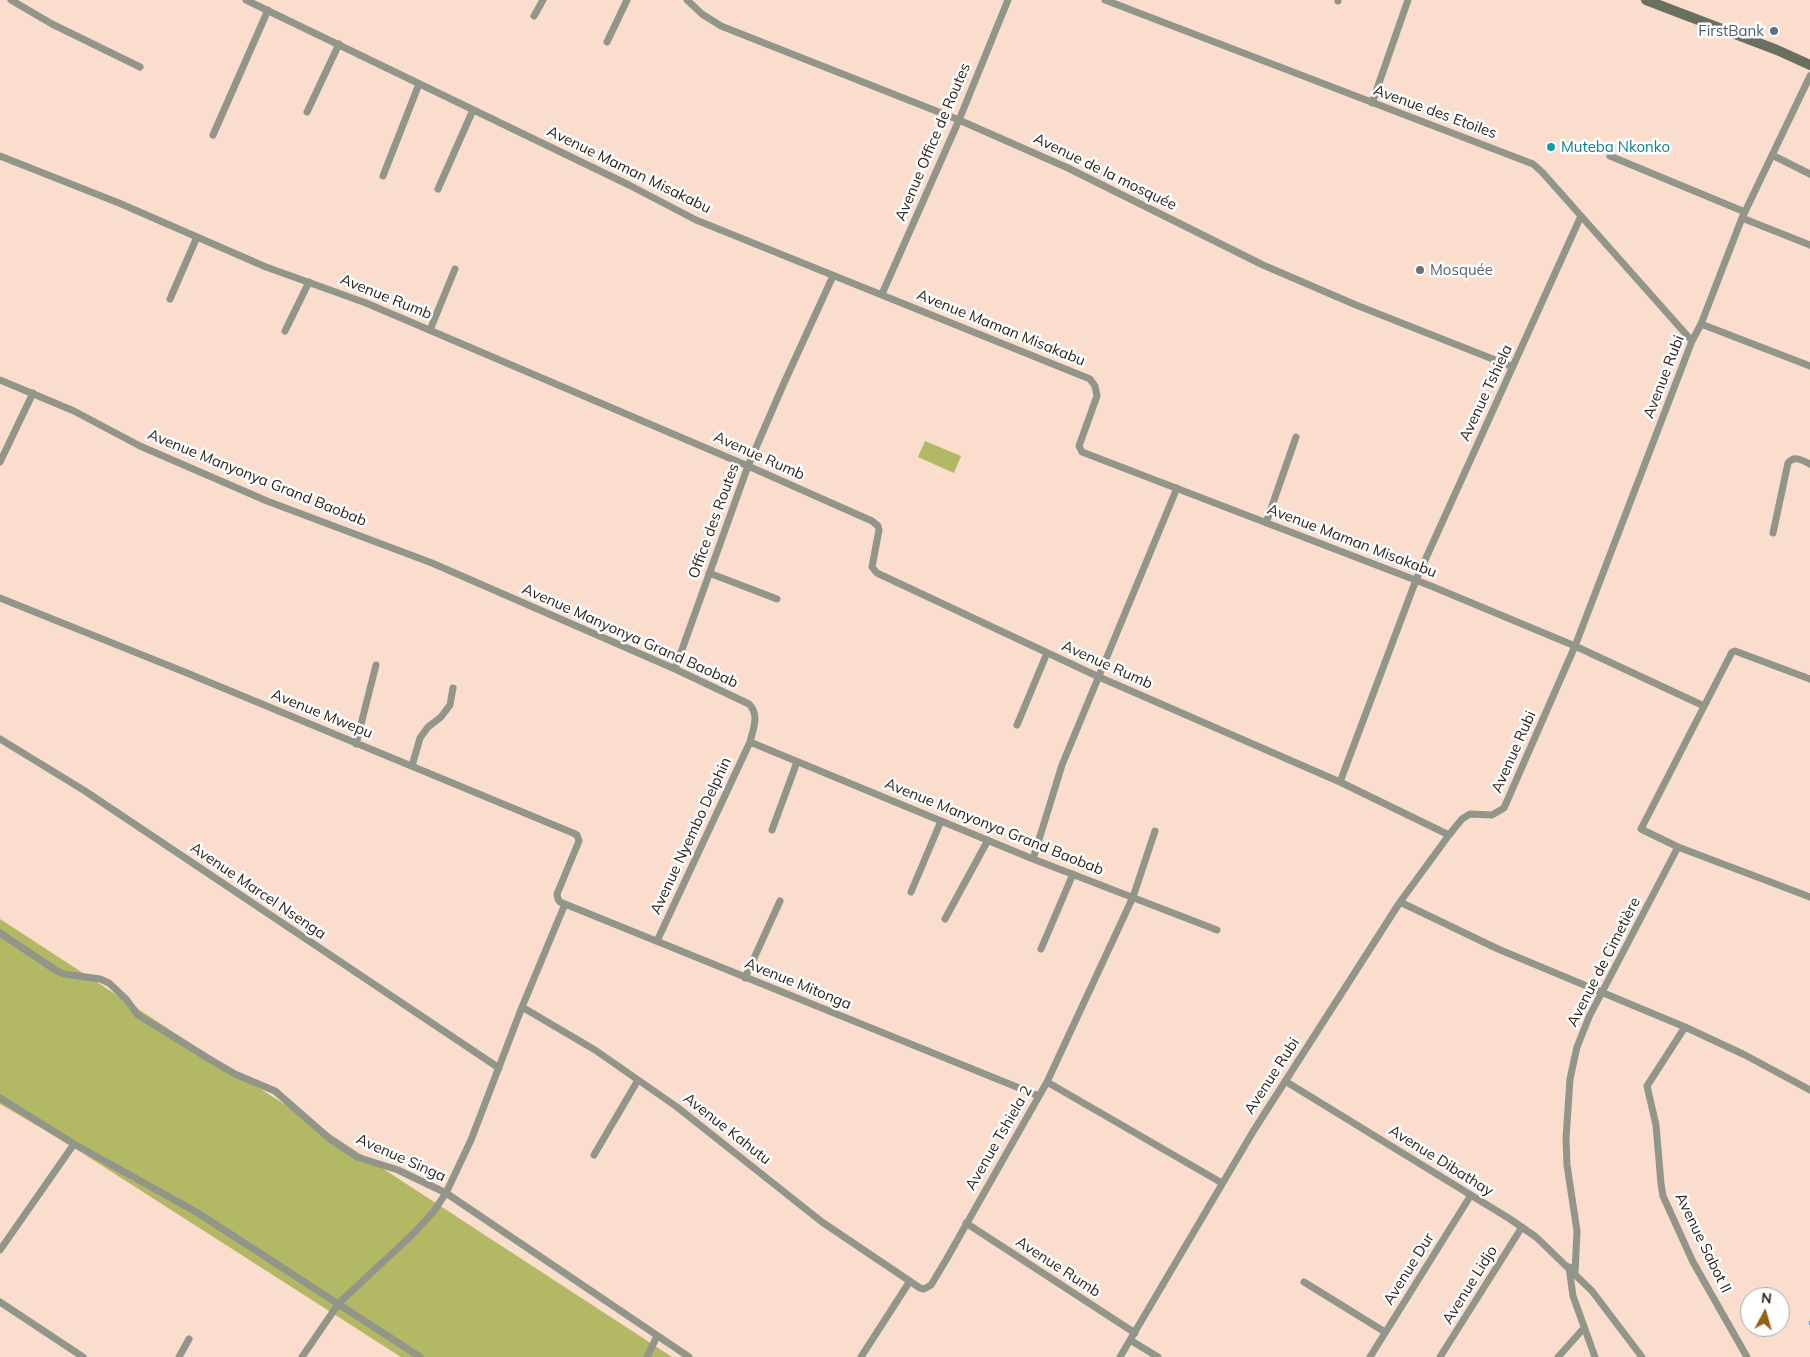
<!DOCTYPE html>
<html>
<head>
<meta charset="utf-8">
<style>
  body { margin:0 }
  #map { position:relative; width:1810px; height:1357px; overflow:hidden; background:#faddcc; font-family:Mulish,sans-serif }
  canvas { display:block }
  .north { position:absolute; left:1740px; top:1287px; width:50px; height:50px; box-sizing:border-box; background:#fff; border:1px solid #aca8a5; border-radius:50%; rotate:6deg; font-size:14px; font-weight:700; line-height:20px; text-align:center; color:#2f251e }
  .north::after { content:''; display:block; margin:auto; width:18px; height:22px; background:#936112; clip-path:polygon(50% 0,100% 100%,50% 72%,0 100%) }
</style>
</head>
<body>
<div id="map">
<canvas width="1810" height="1357"></canvas>
<div class="north">N</div>
</div>
<script>
const context = document.querySelector('canvas').getContext('2d');
context.lineJoin = 'round';
function fill(path, color) {
  context.fillStyle = color;
  context.fill(path, 'evenodd');
}
function stroke(path, color, width, dash) {
  context.strokeStyle = color;
  context.lineWidth = width;
  context.lineCap = dash ? 'butt' : 'round';
  context.setLineDash(dash || []);
  context.stroke(path);
}
function write(font, color, halo, rows, align = 'center') {
  context.font = font + ' Mulish,sans-serif';
  context.lineWidth = 5;
  context.setLineDash([]);
  context.textBaseline = 'middle';
  context.strokeStyle = halo;
  context.fillStyle = color;
  for (const [text, x, y, turn = 0] of rows) {
    context.save();
    context.translate(x, y);
    context.rotate((+turn || 0) * Math.PI / 180);
    context.textAlign = isNaN(turn) ? turn : align;
    if (halo) context.strokeText(text, 0, 0);
    context.fillText(text, 0, 0);
    context.restore();
  }
}
const green = new Path2D(`
  M925 441 961 456 954 473 918 457Z
  M0 919 672 1357H401L65 1142 0 1104Z`);
const stream = new Path2D(`
  M1810 1322V1324`);
const minor = new Path2D(`
  M11 0 52 24 140 67
  M246 0 629 185 696 220 1090 379 1095 386 1097 396 1079 446 1082 452 1431 586 1575 646 1704 706
  M687 0 702 14 721 26 959 120 1068 168 1263 265 1356 305 1513 367
  M1105 0 1533 164 1542 172 1692 341
  M1338 1V0
  M534 16 543 0
  M607 42 627 0
  M1372 103 1408 0
  M307 112 339 44
  M213 135 268 10
  M1772 155 1810 174
  M0 156 119 203 266 267 366 303 748 466 872 521 878 526 879 530 872 567 877 573 1099 677 1340 782 1449 835
  M1610 156 1745 212
  M383 176 419 84
  M438 189 473 110
  M1742 218 1810 245
  M882 294 959 120 1008 0
  M170 299 197 237
  M1701 324 1810 366
  M430 330 455 269
  M285 331 309 282
  M0 380 74 411 140 446 267 501 432 563 675 669 749 704C760 715 753 729 750 742L657 941
  M0 462 33 393
  M1266 523 1296 437
  M1773 533 1788 463C1794 455 1802 460 1810 464
  M709 573 777 599
  M0 598 187 673 573 833 577 835 579 841 557 894 558 899 560 902 1039 1096
  M675 669 748 466 784 383 833 276
  M1810 679 1735 651 1732 652 1641 829 1678 847 1810 897
  M1017 725 1047 653
  M0 739 85 791 499 1068
  M750 742 1033 859 1217 930
  M356 744 376 665
  M412 766 420 738 428 727 441 717 450 705 453 688
  M1340 782 1416 580 1581 216
  M772 830 797 762
  M1033 859 1062 765 1177 488
  M911 892 941 821
  M1400 902 1498 949 1685 1027 1745 1055 1810 1090
  M945 919 988 840
  M0 933 57 971 64 974 100 979 109 983 126 999 138 1015 211 1060 235 1074 275 1091 330 1139 357 1157 398 1170 446 1193 689 1357
  M1041 949 1073 874
  M745 978 780 901
  M522 1007 595 1050 677 1107 822 1222 920 1288 924 1289 931 1285 946 1260 1047 1082 1133 897 1155 831
  M1685 1027 1647 1086 1656 1125 1661 1184 1663 1196 1693 1262 1747 1357
  M1285 1081 1510 1219 1536 1237 1592 1291 1642 1357
  M1047 1082 1222 1183
  M0 1098 74 1144 198 1213 420 1357
  M594 1155 638 1080
  M966 1223 1135 1333
  M0 1250 74 1144
  M1569 1267 1573 1296 1595 1357
  M1575 1273 1577 1231 1567 1165 1566 1138 1570 1079 1577 1047 1589 1017 1678 847
  M1304 1282 1385 1332
  M0 1302 83 1357
  M1130 1340 1158 1357
  M179 1357 189 1339
  M302 1357 339 1303 414 1233 434 1211 446 1193 471 1140 522 1007 565 904
  M647 1357 657 1336
  M861 1357 910 1281
  M1120 1357 1254 1130 1400 902 1449 835 1462 819 1470 814 1492 815 1504 808 1575 646 1692 341 1701 324 1742 218 1810 76
  M1370 1357 1471 1195
  M1440 1357 1522 1227
  M1558 1357 1584 1328`);
const secondary = new Path2D(`
  M1646 0 1777 50 1810 65`);
const markers = [
  [1774,31,5,"#5c6f8a"],
  [1551,147,5,"#0f9aa8"],
  [1420,270,5,"#6b7280"]
];
const serviceNames = [
  ["FirstBank",1764,31]
];
const streetNames = [
  ["Avenue des Etoiles",1435,112,20],
  ["Avenue Office de Routes",933,142,-67],
  ["Avenue Maman Misakabu",629,170,26],
  ["Avenue de la mosquée",1105,172,26],
  ["Avenue Rumb",386,297,22],
  ["Avenue Maman Misakabu",1001,328,22],
  ["Avenue Rubi",1664,377,-69],
  ["Avenue Tshiela",1486,393,-65],
  ["Avenue Rumb",759,456,24],
  ["Avenue Manyonya Grand Baobab",257,478,22],
  ["Office des Routes",714,521,-70],
  ["Avenue Maman Misakabu",1352,541,21],
  ["Avenue Manyonya Grand Baobab",630,636,24],
  ["Avenue Rumb",1107,665,24],
  ["Avenue Mwepu",322,714,22],
  ["Avenue Rubi",1514,752,-66],
  ["Avenue Manyonya Grand Baobab",994,827,22],
  ["Avenue Nyembo Delphin",691,836,-65],
  ["Avenue Marcel Nsenga",258,891,34],
  ["Avenue de Cimetière",1604,962,-63],
  ["Avenue Mitonga",798,984,22],
  ["Avenue Rubi",1272,1076,-57],
  ["Avenue Kahutu",727,1129,38],
  ["Avenue Tshiela 2",999,1138,-60],
  ["Avenue Singa",401,1158,24],
  ["Avenue Dibathay",1441,1161,32],
  ["Avenue Sabot II",1703,1243,64],
  ["Avenue Rumb",1058,1267,33],
  ["Avenue Dur",1409,1269,-58],
  ["Avenue Lidjo",1470,1285,-58]
];
const cultureNames = [
  ["Muteba Nkonko",1561,147]
];
const worshipNames = [
  ["Mosquée",1430,270]
];
fill(green, '#b2b864');
stroke(stream, '#78a7f1', 2.5);
stroke(minor, '#91958a', 7);
stroke(secondary, '#697060', 10);
for (const [x, y, r, color] of markers) {
  const dot = new Path2D();
  dot.arc(x, y, r, 0, 2 * Math.PI);
  context.fillStyle = color;
  context.fill(dot);
  stroke(dot, '#fff', 2);
}
write('15px', '#4e5e75', '#fff', serviceNames, 'right');
write('15px', '#2f251e', '#fff', streetNames);
write('15px', '#0d838f', '#fff', cultureNames, 'left');
write('15px', '#5b616d', '#fff', worshipNames, 'left');
</script>
</body>
</html>
